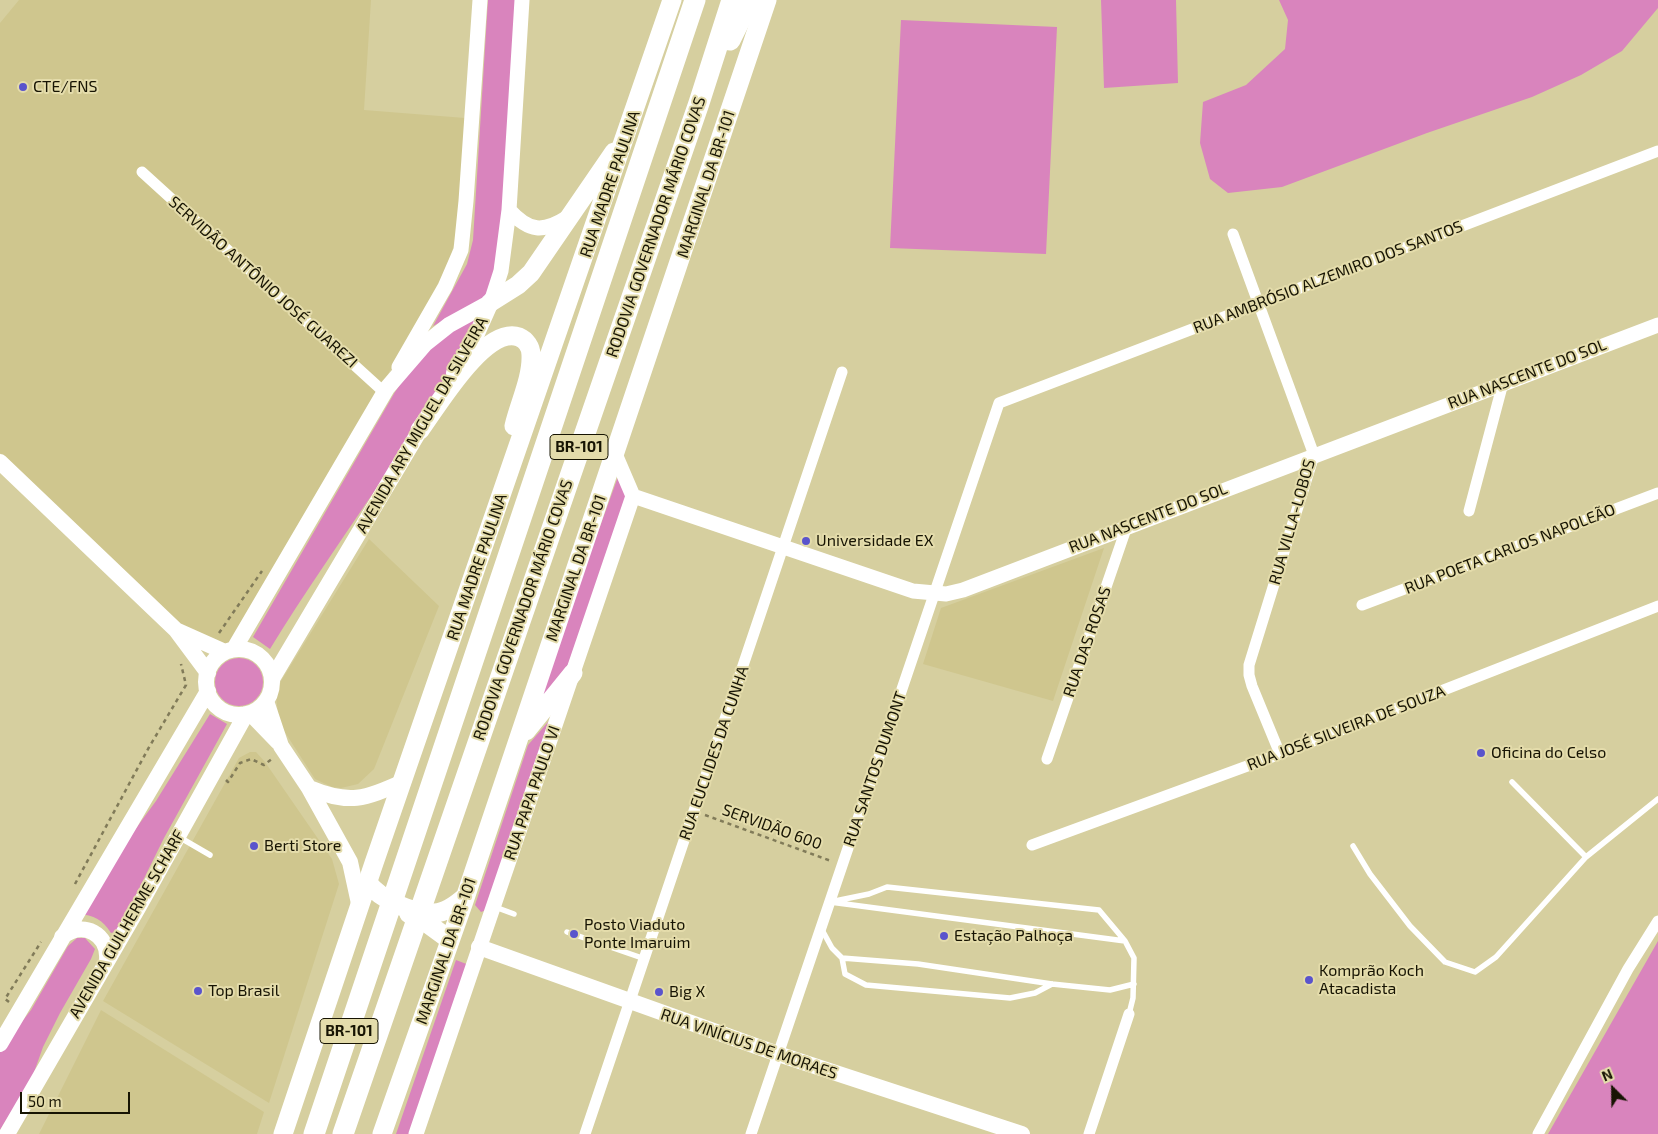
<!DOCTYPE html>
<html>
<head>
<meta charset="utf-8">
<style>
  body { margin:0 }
  #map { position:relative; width:1658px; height:1134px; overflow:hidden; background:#d6cf9f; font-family:"Exo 2",sans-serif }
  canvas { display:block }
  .north { position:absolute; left:1588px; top:1064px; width:50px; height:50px; -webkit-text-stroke:4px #e4dcab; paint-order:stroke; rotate:337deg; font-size:14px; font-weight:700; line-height:20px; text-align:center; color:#171403 }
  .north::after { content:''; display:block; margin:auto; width:18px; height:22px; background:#171403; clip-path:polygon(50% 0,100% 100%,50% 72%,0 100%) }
  .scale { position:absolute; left:20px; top:1092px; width:110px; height:22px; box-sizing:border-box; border:2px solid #171403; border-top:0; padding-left:6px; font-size:15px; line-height:18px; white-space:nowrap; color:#171403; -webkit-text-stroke:4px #e4dcab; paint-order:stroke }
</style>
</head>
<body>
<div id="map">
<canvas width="1658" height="1134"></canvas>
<div class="north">N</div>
<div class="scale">50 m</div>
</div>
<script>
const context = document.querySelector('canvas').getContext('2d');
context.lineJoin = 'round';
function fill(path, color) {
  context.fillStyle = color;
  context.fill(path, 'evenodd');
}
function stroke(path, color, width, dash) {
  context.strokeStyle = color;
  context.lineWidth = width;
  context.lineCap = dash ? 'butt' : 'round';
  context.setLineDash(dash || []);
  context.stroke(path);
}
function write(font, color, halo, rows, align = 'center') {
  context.font = font + ' "Exo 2",sans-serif';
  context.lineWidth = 4;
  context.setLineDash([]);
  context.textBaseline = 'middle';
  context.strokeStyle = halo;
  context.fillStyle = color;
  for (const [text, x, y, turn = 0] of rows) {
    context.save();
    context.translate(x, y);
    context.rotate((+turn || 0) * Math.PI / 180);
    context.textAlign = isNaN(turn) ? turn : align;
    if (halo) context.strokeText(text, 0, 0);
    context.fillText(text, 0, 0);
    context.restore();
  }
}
const built = new Path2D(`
  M19 0H371L364 110 465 118 458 225 450 262 382 385 229 644 225 645 180 624 0 453V23Z
  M369 539 439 606 374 769 358 784 341 788 332 787 315 779 279 723 276 695 281 681Z
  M1104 548 1053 701 923 664 941 608Z
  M250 752H256L265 762 332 859 339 884 269 1103 103 1001 239 758Z
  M101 1010 264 1112 257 1134H39Z`);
const green = new Path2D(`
  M488 0H518L504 212 489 297 433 326 467 264 473 240Z
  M1101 0H1176L1178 83 1104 88Z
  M1279 0H1658V8L1622 51 1581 75 1532 97 1427 133 1282 187 1228 193 1210 179 1200 143 1203 102 1246 85 1285 49 1288 20Z
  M901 20 1057 27 1046 254 890 248Z
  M483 311C424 431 339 536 270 649L253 637 395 392 417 359 438 340Z
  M619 474 628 500 568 665 535 706Z
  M215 682a24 24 0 1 1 48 0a24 24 0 1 1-48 0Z
  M210 714 227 724 164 838 118 931 111 933C103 920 94 915 78 914L120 850 156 801Z
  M555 714 489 909 481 912 475 905 528 745Z
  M77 938H85L95 949 91 959 60 1013 43 1047 32 1078 0 1130V1050L31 1010 68 946Z
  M1658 941V1134H1548Z
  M456 960 469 965 411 1134H396Z`);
const path = new Path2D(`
  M219 633 262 571
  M226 780 228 782 240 763 251 759 264 765 273 758
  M705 815 831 861
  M75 884 148 749 186 685 181 664
  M9 1002 5 999 41 942`);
const service = new Path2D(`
  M1512 782 1586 857
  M179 837 210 855
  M1353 846 1370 874 1410 926 1445 962 1475 972 1496 957 1586 857 1658 799
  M835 901 869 894 887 887 1099 910 1125 941
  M830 902 1125 941 1134 958 1133 998 1129 1014
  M495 907 514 914
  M821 928 832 948 842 958 918 964 1052 984 1110 990 1134 984
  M567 932 645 959
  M842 958 845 974 866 985 1010 998 1035 993 1052 984`);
const minor = new Path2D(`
  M142 172 385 393
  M1233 234 1314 455 1249 665V675L1252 686 1280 754
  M1469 511 1503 383
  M1362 605 1658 493
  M1047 759 1127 526
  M1032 845 1280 754 1658 606
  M585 1134 842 372
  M751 1134 999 403 1658 151
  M1089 1134 1129 1014
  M1538 1134 1628 969 1658 921`);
const tertiary = new Path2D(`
  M509 210C529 232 543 233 568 217
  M491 302 501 271 509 210 522 0
  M399 367 445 287 461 250 466 201 480 0
  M633 496 913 591 946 594 963 590 1658 325
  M416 1134 633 496 615 454`);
const secondary = new Path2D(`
  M454 373 475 338 491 302
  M0 462 176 630 208 673
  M178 631 225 652
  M234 649 387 388 425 344 449 325 491 302
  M206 682a33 33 0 1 1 66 0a33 33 0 1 1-66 0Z
  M272 679 426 420
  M266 701 281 746 309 788 350 862 360 908
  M250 713 278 742
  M309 788C350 805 364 799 403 782
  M62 937C83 920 109 934 107 960
  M479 947 778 1054 1022 1134
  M0 1044 208 691
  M7 1134 138 908 246 714`);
const primary = new Path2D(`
  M491 302 518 285 531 273 614 152
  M420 430C437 407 485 325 519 337 526 340 531 347 531 355 532 378 519 404 514 426
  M526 731 573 673
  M368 883C381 900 413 914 434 913 446 913 457 904 465 897
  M409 914 424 921 450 940
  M283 1134 374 863 672 0
  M382 1134 463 904 767 0`);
const motorway = new Path2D(`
  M730 40 750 0
  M314 1134 695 0
  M343 1134 699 103 732 0`);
const markers = [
  [23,87,5,"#5a54cc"],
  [806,541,5,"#5a54cc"],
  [1481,753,5,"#5a54cc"],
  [254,846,5,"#5a54cc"],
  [574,934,5,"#5a54cc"],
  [944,936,5,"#5a54cc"],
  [1309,980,5,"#5a54cc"],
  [198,991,5,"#5a54cc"],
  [659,992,5,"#5a54cc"]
];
const shields = [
  [579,447,58],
  [349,1031,58]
];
const shieldNames = [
  ["BR-101",579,447],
  ["BR-101",349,1031]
];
const poiNames = [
  ["CTE/FNS",33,87],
  ["Universidade EX",816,541],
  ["Oficina do Celso",1491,753],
  ["Berti Store",264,846],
  ["Posto Viaduto",584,925],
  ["Ponte Imaruim",584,943],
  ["Estação Palhoça",954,936],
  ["Komprão Koch",1319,971],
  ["Atacadista",1319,989],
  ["Top Brasil",208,991],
  ["Big X",669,992]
];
const streetNames = [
  ["RUA MADRE PAULINA",610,184,-71],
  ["MARGINAL DA BR-101",706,184,-72],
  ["RODOVIA GOVERNADOR MÁRIO COVAS",656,227,-71],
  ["RUA AMBRÓSIO ALZEMIRO DOS SANTOS",1328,277,-21],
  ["SERVIDÃO ANTÔNIO JOSÉ GUAREZI",263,282,42],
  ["RUA NASCENTE DO SOL",1527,374,-21],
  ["AVENIDA ARY MIGUEL DA SILVEIRA",422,425,-60],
  ["RUA NASCENTE DO SOL",1148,518,-21],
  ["RUA VILLA-LOBOS",1292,522,-74],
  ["RUA POETA CARLOS NAPOLEÃO",1510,549,-21],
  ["RUA MADRE PAULINA",477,567,-71],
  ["MARGINAL DA BR-101",576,568,-71],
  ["RODOVIA GOVERNADOR MÁRIO COVAS",523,610,-71],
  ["RUA DAS ROSAS",1087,642,-71],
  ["RUA JOSÉ SILVEIRA DE SOUZA",1346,728,-21],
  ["RUA EUCLIDES DA CUNHA",714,753,-71],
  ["RUA SANTOS DUMONT",875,769,-71],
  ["RUA PAPA PAULO VI",532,793,-71],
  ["SERVIDÃO 600",772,827,20],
  ["AVENIDA GUILHERME SCHARF",127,924,-60],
  ["MARGINAL DA BR-101",446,951,-71],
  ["RUA VINÍCIUS DE MORAES",749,1044,19]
];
fill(built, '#cfc68e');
fill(green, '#d984bd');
stroke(path, '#817b59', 2.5, [4, 4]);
stroke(service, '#fff', 5.5);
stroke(minor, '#fff', 11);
stroke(tertiary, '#fff', 15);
stroke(secondary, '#fff', 16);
stroke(primary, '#fff', 19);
stroke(motorway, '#fff', 21);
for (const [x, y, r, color] of markers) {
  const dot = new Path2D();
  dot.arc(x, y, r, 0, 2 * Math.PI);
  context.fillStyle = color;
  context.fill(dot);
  stroke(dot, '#e4dcab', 2);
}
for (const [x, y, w] of shields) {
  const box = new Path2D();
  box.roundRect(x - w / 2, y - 12.5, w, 25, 4);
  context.fillStyle = '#e4dcab';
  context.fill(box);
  stroke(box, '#171403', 1);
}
write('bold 15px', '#171403', null, shieldNames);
write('16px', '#171403', '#e4dcab', poiNames, 'left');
write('16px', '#171403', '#e4dcab', streetNames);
</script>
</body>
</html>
